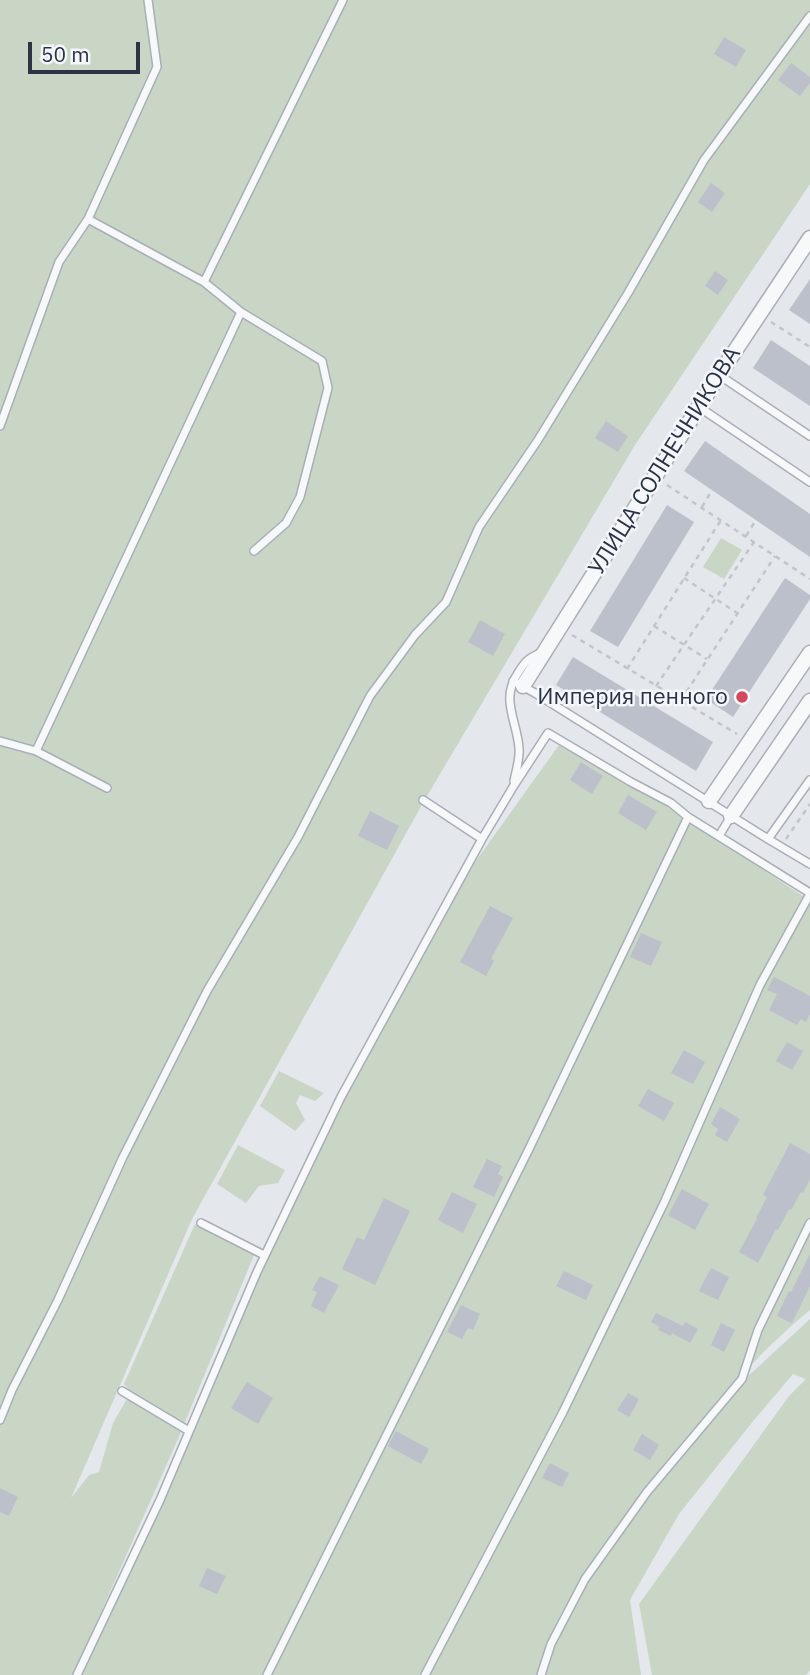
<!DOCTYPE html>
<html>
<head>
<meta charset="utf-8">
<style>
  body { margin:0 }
  #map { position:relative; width:810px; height:1675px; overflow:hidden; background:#e4e7ec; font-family:"IBM Plex Sans",sans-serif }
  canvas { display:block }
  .scale { position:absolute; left:28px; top:42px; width:112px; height:32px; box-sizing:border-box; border:4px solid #2b3445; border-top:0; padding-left:9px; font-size:21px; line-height:24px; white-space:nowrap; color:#2b3445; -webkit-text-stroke:5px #f4f6f9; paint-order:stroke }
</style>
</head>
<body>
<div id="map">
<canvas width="810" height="1675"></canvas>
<div class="scale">50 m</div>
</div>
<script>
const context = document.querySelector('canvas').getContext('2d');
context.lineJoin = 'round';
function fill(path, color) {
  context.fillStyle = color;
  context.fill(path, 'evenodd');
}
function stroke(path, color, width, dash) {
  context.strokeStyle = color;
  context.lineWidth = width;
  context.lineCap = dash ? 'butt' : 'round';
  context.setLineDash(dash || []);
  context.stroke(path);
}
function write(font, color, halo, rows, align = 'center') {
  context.font = font + ' "IBM Plex Sans",sans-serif';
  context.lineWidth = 5;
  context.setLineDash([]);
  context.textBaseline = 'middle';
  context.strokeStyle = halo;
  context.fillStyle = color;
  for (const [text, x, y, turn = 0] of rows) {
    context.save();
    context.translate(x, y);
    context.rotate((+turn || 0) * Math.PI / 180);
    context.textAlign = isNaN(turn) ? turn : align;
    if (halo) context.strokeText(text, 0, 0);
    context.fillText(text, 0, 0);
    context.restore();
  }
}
const green = new Path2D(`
  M0 0H810V184L635 445 424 801 192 1219 71 1498 89 1475 99 1472 113 1423 131 1392 124 1384 195 1224 254 1255 178 1439 73 1675H0Z
  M721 538 742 550 724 579 703 567Z
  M559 745 668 807 678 814 684 821 721 841 810 901V1310C764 1347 726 1392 688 1437 635 1499 583 1565 549 1639 544 1650 541 1663 538 1675H81L259 1273 344 1098 468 872Z
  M279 1071 324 1093 315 1101 300 1095 296 1103 305 1120 295 1131 260 1106Z
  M238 1145 285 1170 278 1183 259 1186 246 1203 217 1184Z
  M810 1319V1670L806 1675H652L639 1604 789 1396 806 1379 793 1374 750 1425 679 1514 630 1600 641 1675H544L553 1645 587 1580 648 1494 744 1380Z`);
const building = new Path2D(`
  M724 37 746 50 736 67 714 54Z
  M791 63 810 77V83L800 96 778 80Z
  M711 183 725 193 712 212 698 202Z
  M715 271 728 280 718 295 705 286Z
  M810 279V324L789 310Z
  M771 340 810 366V406L753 368Z
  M606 421 628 436 618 452 595 438Z
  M705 441 810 514V557L684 471Z
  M667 505 694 522 618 647 590 631Z
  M785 578 810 595V599L733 717 706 699Z
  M480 620 505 634 493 656 468 642Z
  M573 657 713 742 696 771 556 685Z
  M581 762 603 776 592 794 570 780Z
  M628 795 657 812 646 830 618 813Z
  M370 811 399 826 387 850 358 836Z
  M490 906 513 918 491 959 494 961 486 976 460 962Z
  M641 933 662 942 651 966 630 957Z
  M774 977 810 996V1014L806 1022 801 1019 797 1025 769 1010 777 994 767 990Z
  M787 1042 803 1051 792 1070 776 1061Z
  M684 1050 705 1062 693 1084 671 1073Z
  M648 1089 674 1103 664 1121 638 1106Z
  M720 1107 740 1119 727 1142 715 1135 718 1129 711 1124Z
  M790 1143 810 1154V1179L803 1193 801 1192 791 1210 789 1209 778 1230 776 1229 758 1263 739 1252 757 1219 756 1218 767 1197 763 1195Z
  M487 1159 502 1166 498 1174 503 1177 494 1197 473 1187Z
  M682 1189 709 1204 695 1230 668 1215Z
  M452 1192 477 1204 463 1233 438 1220Z
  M384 1198 410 1211 375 1285 342 1269 357 1237 364 1240Z
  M810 1254V1286L792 1323 777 1316 789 1291 791 1292Z
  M711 1268 729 1277 718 1300 699 1291Z
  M564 1271 593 1285 586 1300 556 1286Z
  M320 1276 339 1285 324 1313 311 1306 317 1292 312 1290Z
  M461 1305 480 1314 473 1330 468 1328 462 1339 447 1332Z
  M656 1313 683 1326 685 1322 698 1329 690 1343 672 1333 671 1336 658 1330 660 1327 651 1322Z
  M721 1323 735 1330 724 1352 711 1345Z
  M247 1382 273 1398 258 1424 231 1408Z
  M628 1393 639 1399 629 1417 617 1410Z
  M396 1431 429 1449 421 1464 388 1446Z
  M642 1434 659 1445 650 1460 633 1450Z
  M550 1463 569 1473 562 1487 542 1478Z
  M0 1488 18 1497 9 1516 0 1512Z
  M207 1568 226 1576 217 1594 199 1586Z`);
const path = new Path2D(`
  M771 322 810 347
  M667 485 810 579
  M702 507 712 490
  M746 536 756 520
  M684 578 737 613
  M654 626 707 659
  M572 635 737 734
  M627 669 721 520
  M656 686 754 542
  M681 700 775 556
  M786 839 810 804`);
const service = new Path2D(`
  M88 219 204 282 241 312 322 361 328 388 300 497 286 523 254 551
  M204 282 343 0
  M719 375 810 436
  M699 407 810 482
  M0 426 59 262 88 219 157 67 148 0
  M513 681 535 693 768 839 810 780
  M0 741 36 751 107 788
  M36 751 241 312
  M514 781C516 771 520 759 519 748 517 721 500 699 518 673 526 660 528 659 542 652
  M423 800 482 839
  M688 817 810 893
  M719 836 731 816
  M768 839 810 864
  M201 1223 264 1255
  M122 1391 189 1431
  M0 1420 12 1390 58 1300 123 1157 207 991 298 837 370 696 415 635 446 602 479 527 538 440 628 293 704 160 810 16
  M77 1675 160 1500 257 1272 341 1097 482 839 513 787 548 733 631 782 671 803 688 817 529 1149 267 1675
  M425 1675 563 1412 664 1203 760 985 810 894
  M541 1675 551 1644 585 1579 647 1492 742 1379 758 1330 810 1223`);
const minor = new Path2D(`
  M523 686 719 375 810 238
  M709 801 810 653
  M731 816 810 701`);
const markers = [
  [742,697,7,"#d1495b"]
];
const streetNames = [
  ["УЛИЦА СОЛНЕЧНИКОВА",665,461,-58]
];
const poiNames = [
  ["Империя пенного",728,697]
];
fill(green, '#c9d6c5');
fill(building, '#bbc0ca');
stroke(service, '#a9aeb7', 10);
stroke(minor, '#a9aeb7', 17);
stroke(path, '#c2c5cb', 2.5, [5, 5]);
stroke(service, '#f7f8fa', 7);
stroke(minor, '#f7f8fa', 14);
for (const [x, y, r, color] of markers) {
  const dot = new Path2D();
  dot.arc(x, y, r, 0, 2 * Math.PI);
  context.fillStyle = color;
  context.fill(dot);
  stroke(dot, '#f4f6f9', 2.5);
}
write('23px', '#2b3445', '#f4f6f9', streetNames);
write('23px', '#2b3445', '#f4f6f9', poiNames, 'right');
</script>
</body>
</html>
